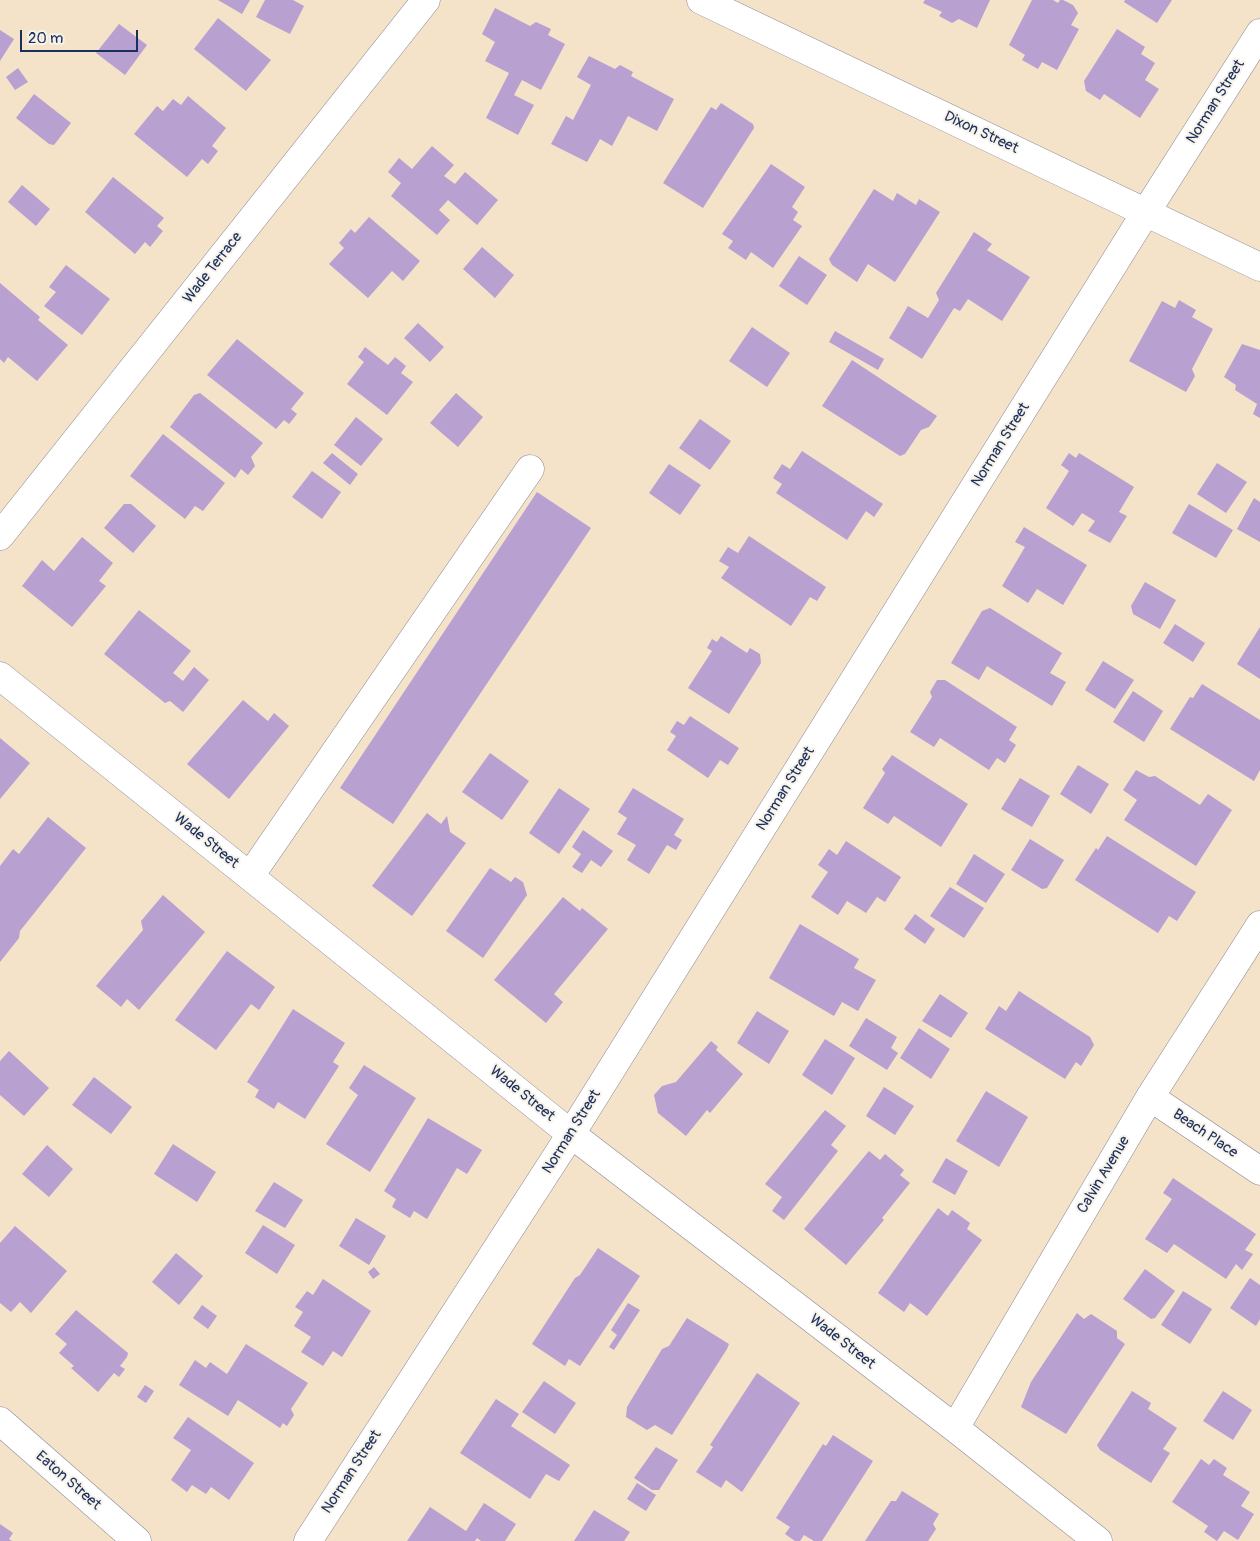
<!DOCTYPE html>
<html>
<head>
<meta charset="utf-8">
<style>
  body { margin:0 }
  #map { position:relative; width:1260px; height:1541px; overflow:hidden; background:#f4e2c9; font-family:Pangolin,sans-serif }
  canvas { display:block }
  .scale { position:absolute; left:20px; top:30px; width:118px; height:22px; box-sizing:border-box; border:2px solid #1b2f5e; border-top:0; padding-left:6px; font-size:15px; line-height:18px; white-space:nowrap; color:#1b2f5e; -webkit-text-stroke:4px #f7f3e8; paint-order:stroke }
</style>
</head>
<body>
<div id="map">
<canvas width="1260" height="1541"></canvas>
<div class="scale">20 m</div>
</div>
<script>
const context = document.querySelector('canvas').getContext('2d');
context.lineJoin = 'round';
function fill(path, color) {
  context.fillStyle = color;
  context.fill(path, 'evenodd');
}
function stroke(path, color, width, dash) {
  context.strokeStyle = color;
  context.lineWidth = width;
  context.lineCap = dash ? 'butt' : 'round';
  context.setLineDash(dash || []);
  context.stroke(path);
}
function write(font, color, halo, rows, align = 'center') {
  context.font = font + ' Pangolin,sans-serif';
  context.lineWidth = 4;
  context.setLineDash([]);
  context.textBaseline = 'middle';
  context.strokeStyle = halo;
  context.fillStyle = color;
  for (const [text, x, y, turn = 0] of rows) {
    context.save();
    context.translate(x, y);
    context.rotate((+turn || 0) * Math.PI / 180);
    context.textAlign = isNaN(turn) ? turn : align;
    if (halo) context.strokeText(text, 0, 0);
    context.fillText(text, 0, 0);
    context.restore();
  }
}
const building = new Path2D(`
  M218 0H250L242 14Z
  M265 0H293L304 6 290 34 256 17Z
  M925 0H990L977 28 959 19 952 23 939 16 942 12 923 3Z
  M1032 0H1053L1058 3 1060 0H1063L1073 5 1078 13 1071 25 1079 29 1057 70 1042 62 1038 69 1022 60 1025 55 1009 45Z
  M1125 0H1172L1157 23 1124 2Z
  M495 8 530 26 536 22 551 29 548 35 565 44 541 90 522 80 514 95 534 105 518 135 486 118 509 73 485 61 495 42 482 34Z
  M218 18 271 60 246 91 194 49Z
  M119 24 147 45 125 75 96 53Z
  M1117 29 1145 47 1141 54 1155 63 1145 80 1159 89 1140 118 1104 94 1100 100 1086 91 1084 81Z
  M0 30 14 39 0 61Z
  M589 56 615 69 620 65 633 72 631 76 674 99 657 131 628 116 612 146 600 139 587 162 551 144 566 116 573 120 591 85 577 77Z
  M18 68 28 82 15 90 6 77Z
  M34 94 71 123 54 145 49 144 16 118Z
  M188 96 226 128 212 146 218 151 208 164 202 159 187 177 134 134 157 106 163 111 173 99 181 105Z
  M721 103 753 124 754 128 703 208 663 183 711 107 716 110Z
  M432 146 454 165 444 176 455 184 465 172 498 200 477 225 448 200 439 210 450 220 437 235 391 196 401 183 388 172 399 158 412 169Z
  M771 164 805 187 792 207 798 212 793 220 802 226 773 268 751 252 746 260 728 248 733 241 722 234Z
  M113 177 164 218 157 226 163 231 150 247 145 242 135 254 85 212Z
  M22 185 50 209 36 226 8 202Z
  M874 189 893 201 897 193 916 205 919 199 940 212 895 282 868 264 857 282 832 265 829 259Z
  M369 217 420 261 403 281 392 271 368 298 329 264 344 248 339 243 351 229 355 233Z
  M974 232 992 244 987 250 1030 277 1002 321 968 299 960 311 954 308 922 359 889 338 908 306 928 318 939 300 936 293Z
  M482 247 514 275 495 298 463 269Z
  M799 256 827 275 807 305 779 286Z
  M66 265 110 299 82 335 44 306 56 292 49 287Z
  M0 283 40 317 38 320 68 345 37 381 8 357 4 363 0 359Z
  M1179 300 1196 310 1192 317 1213 329 1192 369 1195 376 1186 392 1129 361 1162 301 1175 308Z
  M418 323 444 347 430 362 404 338Z
  M752 327 790 353 767 387 729 361Z
  M835 331 884 359 878 370 829 342Z
  M237 339 304 393 291 409 297 414 289 424 284 420 276 429 207 375Z
  M1242 344 1260 350V418L1253 414 1257 404 1235 390 1236 385 1224 377Z
  M365 347 388 365 395 357 406 366 401 373 413 382 387 415 347 384 364 362 358 357Z
  M852 360 937 416 929 427 921 430 905 454 900 456 822 406Z
  M200 393 263 443 251 457 255 466 248 475 241 469 235 478 170 427 194 395Z
  M456 393 483 417 458 447 430 423Z
  M356 417 383 439 361 466 334 445Z
  M700 419 731 441 710 470 679 448Z
  M163 434 225 483 203 511 195 506 185 519 130 476Z
  M802 451 883 504 874 517 866 511 847 540 776 493 782 484 773 478 782 464 790 469Z
  M332 453 358 474 350 485 323 463Z
  M1069 453 1076 458 1079 453 1134 487 1119 512 1127 516 1110 543 1088 531 1095 521 1082 513 1073 526 1046 508 1069 471 1061 465Z
  M1217 463 1247 482 1226 513 1197 494Z
  M669 464 701 485 680 515 649 493Z
  M312 471 341 492 322 519 292 497Z
  M537 492 591 528 393 824 340 788Z
  M1254 498 1260 502V542L1237 529Z
  M124 504H131L156 526 133 553 104 528Z
  M1189 504 1233 530 1216 558 1172 533Z
  M1024 527 1087 565 1063 605 1037 589 1028 603 1002 586 1025 547 1015 542Z
  M749 536 826 587 817 601 810 597 791 626 721 578 729 567 719 561 728 547 738 553Z
  M82 537 113 563 99 581 106 586 72 627 22 586 42 560 54 571Z
  M1145 582 1176 600 1160 629 1133 614 1131 606Z
  M990 608 1062 653 1050 673 1066 682 1052 706 987 666 979 680 951 663 982 611Z
  M139 610 191 651 173 673 183 681 194 667 209 680 183 712 170 701 165 703 104 654Z
  M1175 624 1205 643 1193 662 1163 643Z
  M1260 627V679L1237 664Z
  M721 636 747 653 750 648 760 654 761 663 729 714 688 688 712 651 707 648 712 639 717 642Z
  M1103 661 1134 680 1115 709 1085 690Z
  M937 680H945L1017 727 1009 740 1016 745 1005 763 997 758 989 770 940 738 934 747 910 732 932 697 930 692Z
  M1202 684 1260 720V770L1254 781 1170 729 1190 697 1193 698Z
  M1133 691 1163 711 1144 742 1113 722Z
  M243 700 268 721 274 713 289 726 229 799 187 764Z
  M690 716 739 748 728 765 720 760 708 778 667 750 676 736 670 732 677 721 684 725Z
  M0 738 30 763 0 799Z
  M490 753 529 781 502 820 462 792Z
  M892 755 968 804 941 847 894 816 888 824 863 808 885 773 882 769Z
  M1078 765 1109 784 1091 814 1060 794Z
  M1136 770 1149 777 1155 776 1200 805 1208 794 1232 810 1196 866 1124 820 1137 800 1123 790Z
  M1020 778 1050 796 1032 827 1001 809Z
  M559 788 590 809 559 854 529 833Z
  M633 788 684 819 674 835 682 840 676 850 667 845 649 874 627 860 636 845 617 834 627 818 618 812Z
  M427 813 441 824 447 816 450 832 466 843 412 916 372 886Z
  M48 817 86 848 20 931 19 938 0 962V866L13 849 19 854Z
  M583 830 613 851 601 867 591 860 582 873 572 867 581 854 572 847Z
  M1107 836 1196 892 1177 921 1169 916 1158 933 1075 880 1096 848 1098 850Z
  M1030 839 1064 860 1047 888 1042 889 1011 870Z
  M846 841 901 877 885 902 877 897 866 913 847 901 838 915 811 897 828 872 818 865 829 849 837 855Z
  M974 854 1005 874 986 903 956 884Z
  M490 868 511 882 515 877 523 882 527 895 483 958 446 931Z
  M950 887 984 908 964 938 930 916Z
  M163 895 205 932 139 1010 127 999 121 1007 96 986 143 930 141 921Z
  M563 897 580 911 582 908 608 929 554 994 563 1002 546 1023 494 980Z
  M915 914 935 929 925 944 904 929Z
  M800 924 859 959 854 968 876 980 858 1011 842 1002 834 1016 769 978Z
  M227 951 275 987 259 1010 251 1004 216 1050 175 1020Z
  M1019 991 1090 1037 1094 1045 1081 1066 1076 1062 1065 1079 985 1029 999 1006 1006 1011Z
  M940 994 968 1013 951 1038 922 1021Z
  M293 1009 345 1043 333 1062 339 1066 305 1119 278 1102 274 1109 255 1097 259 1090 247 1082Z
  M757 1011 789 1031 769 1064 737 1043Z
  M866 1018 897 1037 891 1048 898 1053 887 1070 849 1046Z
  M919 1028 950 1049 931 1079 900 1058Z
  M825 1039 855 1058 832 1095 802 1075Z
  M711 1041 718 1047 716 1050 743 1074 710 1113 707 1110 686 1136 658 1113 654 1095 662 1086 676 1082Z
  M9 1051 49 1088 24 1116 0 1095V1061Z
  M364 1065 416 1098 370 1172 326 1144 358 1095 349 1088Z
  M94 1077 132 1107 111 1134 72 1105Z
  M884 1087 914 1106 895 1135 866 1116Z
  M986 1091 1028 1117 999 1167 956 1141Z
  M825 1110 846 1126 831 1145 838 1151 784 1220 772 1211 782 1197 765 1184Z
  M428 1118 482 1150 467 1174 457 1168 427 1219 414 1211 410 1218 392 1207 396 1199 384 1191Z
  M173 1144 216 1172 197 1202 154 1174Z
  M47 1145 73 1169 49 1197 22 1174Z
  M869 1151 880 1160 885 1154 904 1170 900 1175 910 1183 882 1218 884 1220 846 1265 804 1229Z
  M946 1158 968 1171 955 1195 932 1182Z
  M1173 1178 1256 1234 1245 1250 1253 1254 1242 1270 1236 1264 1226 1279 1174 1244 1167 1253 1145 1239 1172 1199 1163 1193Z
  M274 1182 303 1200 285 1228 255 1211Z
  M938 1208 948 1216 952 1210 970 1223 967 1229 982 1240 927 1316 910 1303 904 1312 878 1293Z
  M356 1218 386 1236 369 1265 339 1246Z
  M263 1225 295 1245 277 1274 245 1253Z
  M15 1226 67 1271 31 1313 20 1302 11 1312 0 1303V1243Z
  M598 1248 640 1276 580 1366 569 1359 565 1366 532 1344 575 1278 580 1275Z
  M176 1253 203 1276 179 1305 152 1282Z
  M374 1267 380 1274 373 1279 368 1272Z
  M1145 1269 1175 1291 1155 1318 1151 1319 1123 1299Z
  M1250 1278 1260 1285V1319L1256 1326 1230 1308Z
  M323 1279 371 1311 342 1357 333 1351 323 1366 301 1352 311 1337 294 1326 303 1312 295 1307 307 1291 313 1295Z
  M1183 1291 1212 1309 1190 1344 1161 1325Z
  M628 1303 640 1310 614 1350 609 1347 617 1335 611 1330Z
  M202 1305 217 1316 208 1329 193 1318Z
  M76 1310 128 1353 127 1357 120 1366 125 1369 119 1377 114 1373 98 1392 71 1368 74 1366 59 1353 67 1344 55 1334Z
  M1077 1313 1084 1319 1091 1314 1117 1331V1338L1125 1344 1066 1434 1021 1407 1031 1382Z
  M687 1318 729 1344 727 1349 672 1435 655 1425 647 1430 626 1417 627 1407 662 1349 669 1346Z
  M246 1344 308 1383 291 1409 294 1415 287 1426 283 1423 280 1428 238 1400 228 1416 179 1385 195 1360 206 1368 210 1362 227 1374Z
  M757 1373 800 1403 742 1492 726 1480 721 1488 696 1472 713 1447 710 1445Z
  M544 1381 576 1403 555 1434 522 1412Z
  M145 1385 154 1391 146 1403 137 1397Z
  M1132 1391 1151 1403 1148 1409 1177 1428 1163 1449 1170 1453 1151 1483 1100 1450 1097 1445Z
  M1223 1391 1252 1410 1233 1440 1203 1421Z
  M496 1399 519 1414 511 1426 570 1465 559 1481 546 1474 530 1499 460 1453Z
  M188 1417 254 1463 229 1500 211 1487 206 1494 192 1485 187 1492 171 1480 191 1450 173 1438Z
  M833 1435 873 1461 822 1541H814L804 1535 800 1541H795L785 1534 790 1527 776 1518 823 1444 826 1446Z
  M656 1447 678 1460 659 1490H652L634 1478Z
  M1201 1459 1209 1465 1214 1459 1227 1468 1223 1475 1250 1492 1241 1506 1254 1514 1238 1540 1224 1531 1217 1541 1204 1532 1208 1526 1172 1502Z
  M637 1483 656 1495 646 1511 627 1499Z
  M902 1491 939 1514 933 1524 936 1529 928 1541H865L891 1501H896Z
  M484 1503 516 1524 505 1541H481L477 1538 475 1541H407L430 1507 466 1531Z
  M594 1510 630 1532 624 1541H574Z
  M0 1524 13 1533 9 1539 12 1541H0Z`);
const minor = new Path2D(`
  M701 0 1260 267
  M0 536 426 0
  M0 676 571 1134 955 1428 1098 1541
  M250 876 530 469
  M1150 1097 1260 1171
  M0 1421 137 1541
  M955 1428 1150 1097 1260 925
  M308 1541 571 1134 1146 212 1260 33`);
const streetNames = [
  ["Norman Street",1216,102,-58],
  ["Dixon Street",981,133,25],
  ["Wade Terrace",213,268,-52],
  ["Norman Street",1001,445,-58],
  ["Norman Street",786,789,-58],
  ["Wade Street",206,841,39],
  ["Wade Street",522,1094,39],
  ["Norman Street",572,1132,-58],
  ["Beach Place",1205,1134,34],
  ["Calvin Avenue",1104,1175,-59],
  ["Wade Street",842,1342,38],
  ["Norman Street",352,1472,-57],
  ["Eaton Street",68,1481,41]
];
fill(building, '#b8a0d1');
stroke(minor, '#888894', 29);
stroke(minor, '#fff', 28);
write('15px', '#1b2f5e', '#f7f3e8', streetNames);
</script>
</body>
</html>
